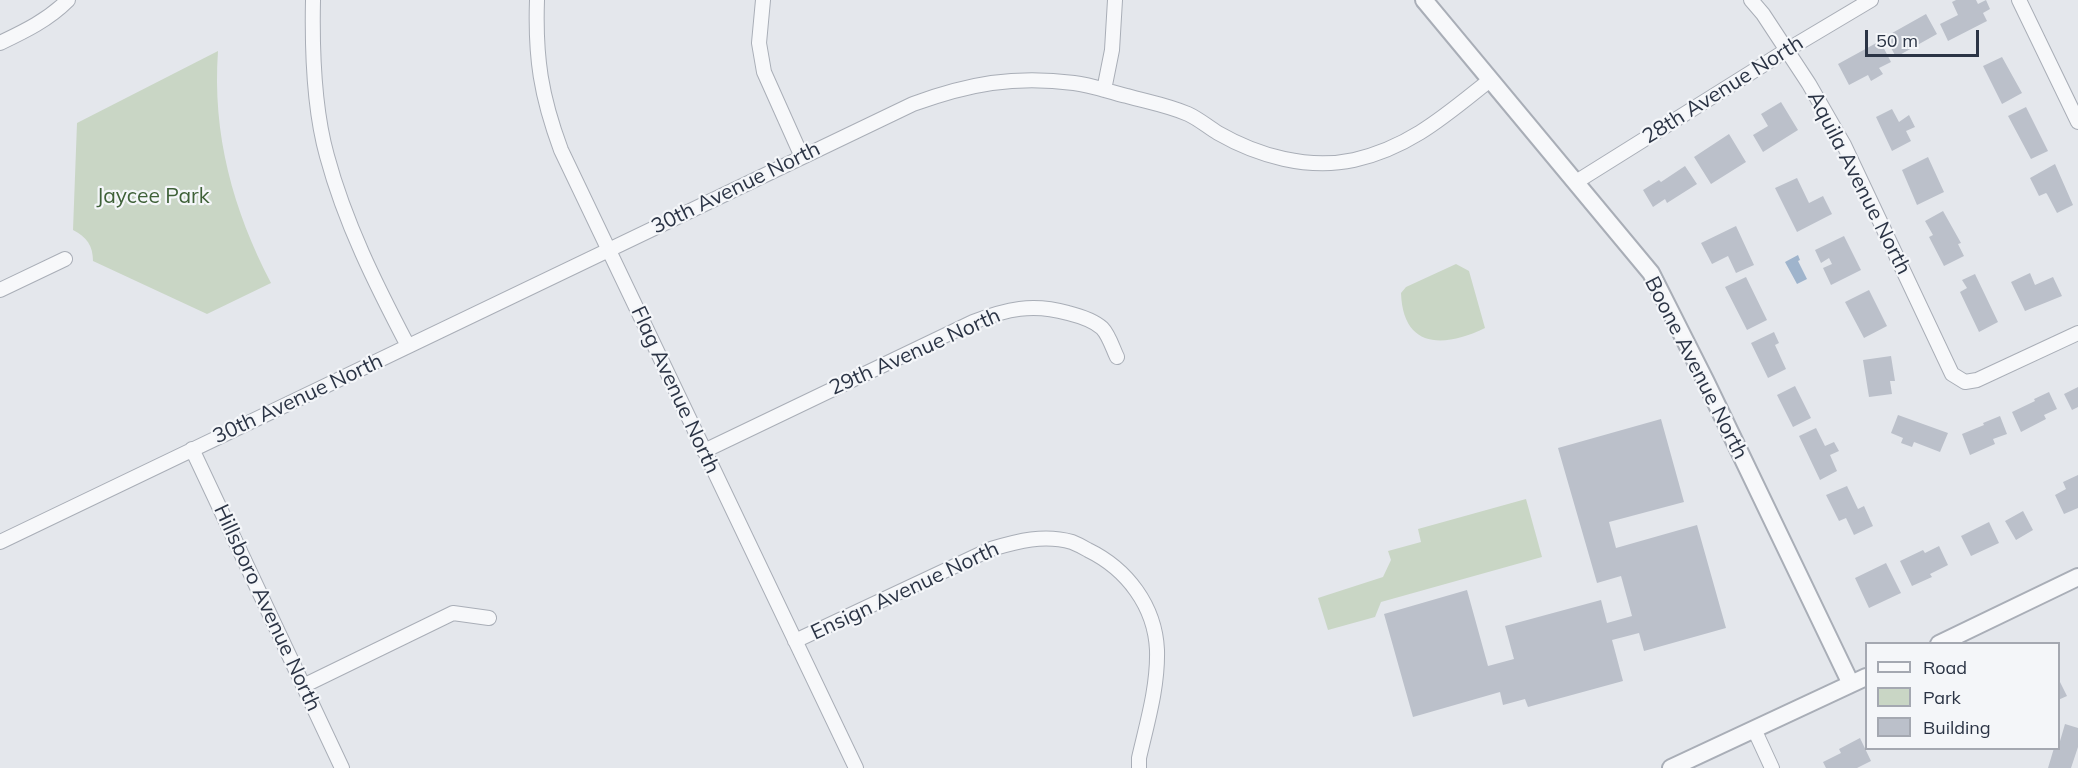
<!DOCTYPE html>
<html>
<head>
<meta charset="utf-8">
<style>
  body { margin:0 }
  #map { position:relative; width:2078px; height:768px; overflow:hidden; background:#e4e7ec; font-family:Mulish,sans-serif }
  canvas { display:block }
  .legend { position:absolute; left:1865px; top:642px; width:195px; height:108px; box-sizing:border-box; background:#f4f6f9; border:2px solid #a4a8b1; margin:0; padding:8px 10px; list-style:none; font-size:18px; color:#2b3445 }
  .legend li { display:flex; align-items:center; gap:12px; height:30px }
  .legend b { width:30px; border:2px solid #a4a8b1 }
  .scale { position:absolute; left:1865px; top:30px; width:114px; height:27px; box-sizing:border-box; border:3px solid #2b3445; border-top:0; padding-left:8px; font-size:18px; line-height:21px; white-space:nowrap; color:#2b3445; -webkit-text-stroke:4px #f4f6f9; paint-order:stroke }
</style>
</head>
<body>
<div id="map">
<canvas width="2078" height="768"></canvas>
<ul class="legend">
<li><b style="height:8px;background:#f7f8fa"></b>Road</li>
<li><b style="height:16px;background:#c9d6c5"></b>Park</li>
<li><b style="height:16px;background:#bbc0ca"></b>Building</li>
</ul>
<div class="scale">50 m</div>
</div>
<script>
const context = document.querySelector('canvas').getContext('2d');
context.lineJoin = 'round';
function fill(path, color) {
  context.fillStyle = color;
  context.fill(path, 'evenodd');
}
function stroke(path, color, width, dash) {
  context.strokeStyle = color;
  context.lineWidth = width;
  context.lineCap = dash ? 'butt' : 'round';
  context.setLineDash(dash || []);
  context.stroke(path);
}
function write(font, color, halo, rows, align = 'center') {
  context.font = font + ' Mulish,sans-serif';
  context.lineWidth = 4.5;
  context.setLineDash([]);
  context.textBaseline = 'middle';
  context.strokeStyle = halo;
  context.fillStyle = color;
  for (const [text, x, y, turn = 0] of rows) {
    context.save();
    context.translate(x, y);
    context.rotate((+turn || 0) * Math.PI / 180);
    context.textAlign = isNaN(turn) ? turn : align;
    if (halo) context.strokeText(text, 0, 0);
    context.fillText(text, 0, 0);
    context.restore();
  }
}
const green = new Path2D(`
  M218 51C212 134 233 210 271 283L207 314 93 261C93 246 87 237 73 230L77 123Z
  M1456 264 1469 271 1485 328C1444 348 1403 349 1401 293L1406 287Z
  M1526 499 1542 557 1381 602 1375 617 1328 630 1318 598 1383 577 1391 560 1388 551 1421 542 1418 529Z`);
const water = new Path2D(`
  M1798 255 1800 260 1798 261 1807 279 1797 284 1785 262Z`);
const building = new Path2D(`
  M1956 0H1976L1978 4 1986 0 1990 9 1983 13 1987 21 1948 41 1940 24 1958 15 1952 2Z
  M1926 14 1937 34 1896 57 1885 37Z
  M1880 41 1891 62 1879 68 1883 74 1871 81 1868 75 1849 85 1838 64Z
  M2002 57 2022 93 2002 104 1983 66Z
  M1781 102 1798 130 1763 152 1753 135 1768 126 1761 114Z
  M2026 107 2048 151 2031 159 2008 116Z
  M1892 109 1899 122 1909 115 1915 127 1906 131 1911 141 1892 151 1876 117Z
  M1729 134 1746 162 1711 184 1694 157Z
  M1928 157 1944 192 1917 205 1902 170Z
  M2055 164 2073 205 2057 213 2047 194 2046 193 2039 196 2030 178Z
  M1685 166 1697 184 1667 203 1665 199 1653 207 1643 190 1659 180 1661 182Z
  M1797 178 1809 203 1823 196 1832 214 1797 232 1775 188Z
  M1943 211 1961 243 1958 244 1964 256 1944 266 1929 237 1933 235 1925 221Z
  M1736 226 1754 265 1736 273 1728 256 1712 264 1701 243Z
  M1844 236 1861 270 1831 285 1823 268 1832 264 1829 258 1821 263 1815 250Z
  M2030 273 2035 285 2053 277 2062 296 2025 311 2011 282Z
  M1975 274 1998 322 1979 332 1960 292 1967 288 1962 280Z
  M1746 277 1767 320 1747 330 1725 287Z
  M1869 290 1887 326 1864 338 1845 302Z
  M1774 332 1779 343 1775 345 1786 369 1768 378 1751 343Z
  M1891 356 1895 381H1890L1892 394 1869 397 1863 360Z
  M1795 386 1811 418 1793 427 1777 395Z
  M2078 387V407L2072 410 2064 394Z
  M2049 392 2057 409 2044 415 2046 419 2021 432 2012 412 2035 401 2034 399Z
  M1898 415 1948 433 1940 452 1914 442 1912 447 1901 443 1903 438 1891 433Z
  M2000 416 2007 434 1993 439 1995 444 1970 455 1962 434 1984 425 1983 423Z
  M1661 419 1684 502 1609 522 1616 548 1697 525 1726 628 1644 651 1639 633 1612 640 1623 681 1528 707 1525 699 1503 705 1500 692 1413 717 1384 614 1467 590 1488 666 1514 659 1505 626 1601 600 1607 623 1632 616 1621 576 1597 583 1558 448Z
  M1816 428 1825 446 1834 442 1839 451 1830 455 1837 471 1820 480 1799 436Z
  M2078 475V508L2064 514 2055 495 2066 489 2063 482Z
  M1847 486 1858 509 1864 506 1873 526 1854 535 1846 518 1839 521 1826 495Z
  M2023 511 2033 530 2016 540 2005 521Z
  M1989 522 1999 543 1971 556 1961 536Z
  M1939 546 1948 565 1930 574 1932 577 1912 586 1900 561 1923 550 1925 553Z
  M1886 563 1901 593 1869 608 1855 578Z
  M2058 678 2067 696 2058 700Z
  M2065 724 2078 728V747L2071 768H2048L2054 748H2058Z
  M1860 738 1871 761 1857 768H1826L1823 762 1841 753 1839 749Z`);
const minor = new Path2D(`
  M313 0C312 48 314 110 327 156 345 223 376 285 408 346
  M537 0C535 58 541 96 561 150L856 768
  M763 0 759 43 764 72 802 157
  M1751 0 1763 14 1809 84 1844 145 1952 374 1965 382 1977 380 2078 333
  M2019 0 2078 122
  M0 43C25 31 48 20 68 0
  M1104 90 1112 50 1115 0
  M1576 182 1787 50 1871 0
  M0 290 65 259
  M192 449 342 768
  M704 451 973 322C1007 309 1032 303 1068 313 1080 316 1093 320 1102 328 1109 335 1113 349 1117 357
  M0 542 913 104C968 84 1014 75 1074 83 1092 85 1109 92 1127 96 1148 102 1167 105 1188 114 1199 119 1208 127 1218 133 1258 156 1308 170 1354 160 1411 147 1447 114 1490 80
  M795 641 991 549C1018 541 1044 534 1072 542 1077 544 1083 547 1088 550 1127 569 1155 606 1157 650 1158 687 1147 723 1139 758V768
  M303 686 453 613 489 618
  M1754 729 1772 768`);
const tertiary = new Path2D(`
  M1424 0 1651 273 1706 382 1851 684
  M1939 644 2078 577
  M1671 768 1866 677`);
const streetNames = [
  ["28th Avenue North",1723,90,-32],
  ["Aquila Avenue North",1859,183,63],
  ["30th Avenue North",736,188,-26],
  ["29th Avenue North",915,352,-24],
  ["Boone Avenue North",1696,368,63],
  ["Flag Avenue North",675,390,65],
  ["30th Avenue North",298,399,-25],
  ["Ensign Avenue North",905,591,-25],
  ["Hillsboro Avenue North",267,608,65]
];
const parkNames = [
  ["Jaycee Park",153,197]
];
fill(green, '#c9d6c5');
fill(water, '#9fb4cc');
fill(building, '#bbc0ca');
stroke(minor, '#a9aeb7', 16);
stroke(tertiary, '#a9aeb7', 20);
stroke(minor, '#f7f8fa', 14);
stroke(tertiary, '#f7f8fa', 16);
write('21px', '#2b3445', '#f4f6f9', streetNames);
write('21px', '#3f6138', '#f4f6f9', parkNames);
</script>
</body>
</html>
